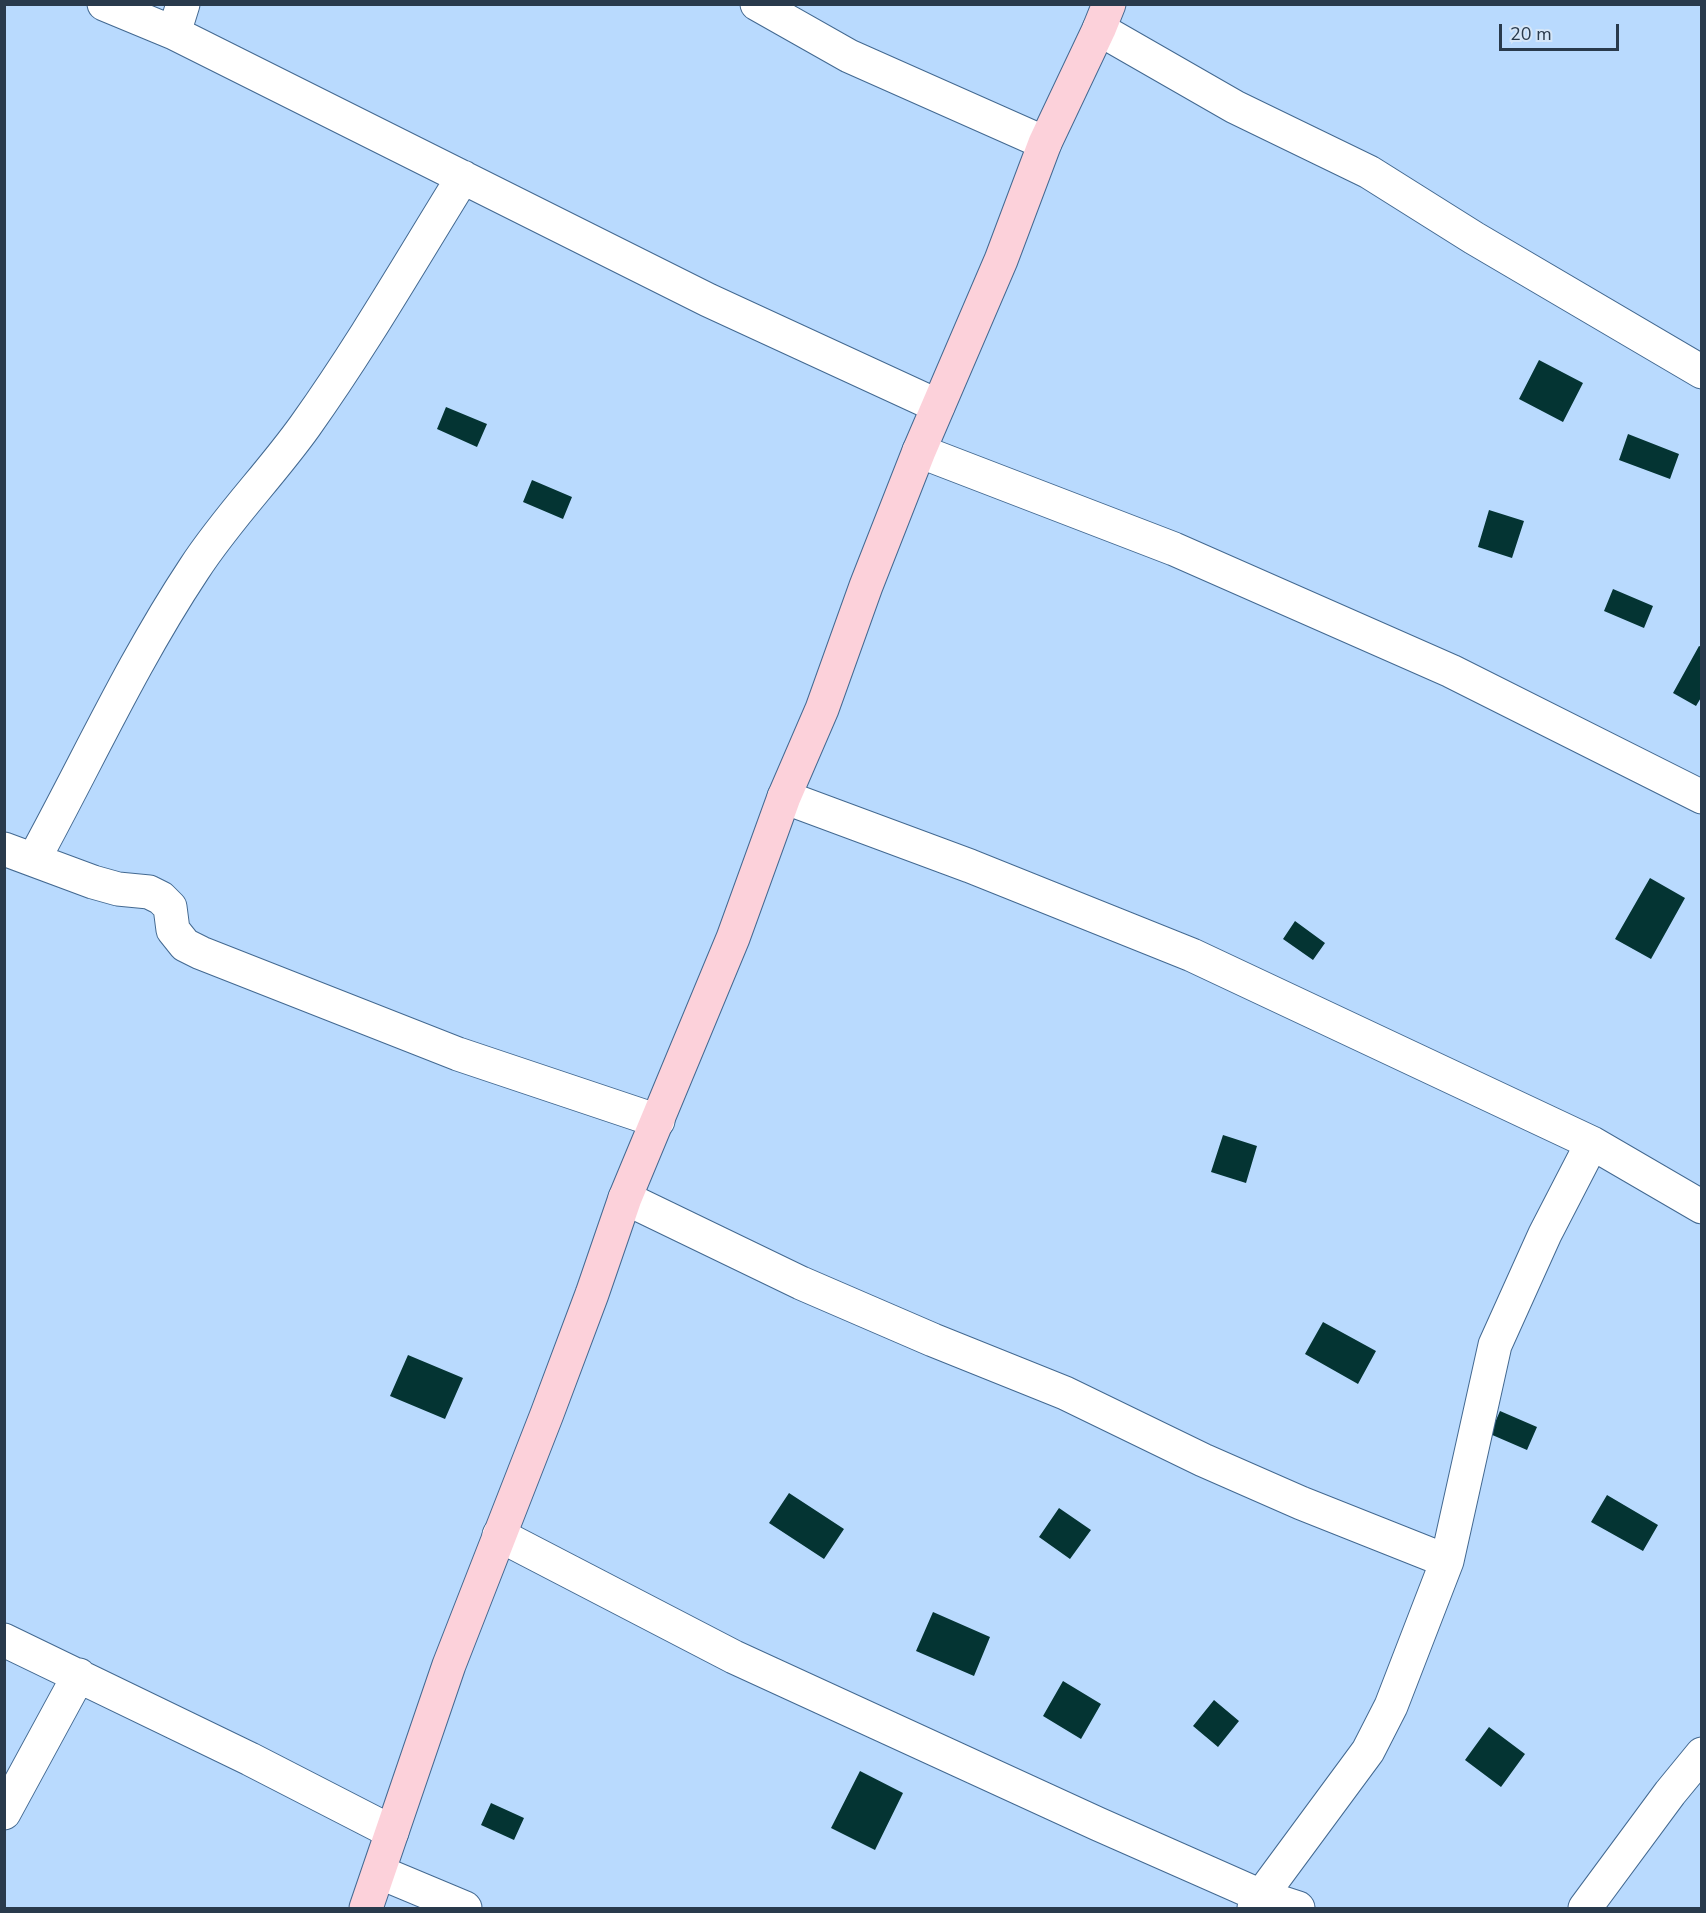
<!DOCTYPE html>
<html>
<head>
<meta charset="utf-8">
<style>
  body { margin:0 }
  #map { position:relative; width:1706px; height:1913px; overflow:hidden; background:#b9dafe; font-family:"Nunito Sans",sans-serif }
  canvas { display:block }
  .frame { position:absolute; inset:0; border:6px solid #293a4c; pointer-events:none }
  .scale { position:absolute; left:1499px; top:24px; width:120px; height:27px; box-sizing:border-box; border:3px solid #293a4c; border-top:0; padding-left:8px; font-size:18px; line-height:21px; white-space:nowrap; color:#293a4c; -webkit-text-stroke:4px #d5e6f8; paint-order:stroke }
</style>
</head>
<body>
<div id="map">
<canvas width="1706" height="1913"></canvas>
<div class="frame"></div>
<div class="scale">20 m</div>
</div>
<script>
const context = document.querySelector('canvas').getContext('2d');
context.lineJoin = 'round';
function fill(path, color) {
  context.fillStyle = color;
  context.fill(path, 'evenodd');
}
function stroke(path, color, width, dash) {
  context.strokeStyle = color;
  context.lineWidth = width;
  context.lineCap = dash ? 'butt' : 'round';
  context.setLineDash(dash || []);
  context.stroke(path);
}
const building = new Path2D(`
  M1539 360 1583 383 1563 422 1519 399Z
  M446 407 487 424 477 447 437 429Z
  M1628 434 1679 454 1670 479 1619 460Z
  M532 480 572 497 563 519 523 502Z
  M1489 510 1524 521 1512 558 1478 547Z
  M1613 589 1653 606 1644 628 1604 611Z
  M1699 646 1702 647V696L1696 706 1673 693Z
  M1650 878 1685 898 1651 959 1615 939Z
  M1295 921 1325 943 1313 960 1283 939Z
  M1223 1135 1257 1146 1246 1183 1211 1172Z
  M1323 1322 1376 1351 1358 1384 1305 1354Z
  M408 1355 463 1378 445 1419 390 1396Z
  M1500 1411 1537 1427 1527 1450 1490 1434Z
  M789 1493 844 1529 824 1559 769 1523Z
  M1607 1495 1658 1525 1643 1551 1591 1522Z
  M1059 1508 1091 1530 1070 1559 1039 1537Z
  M933 1612 990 1637 974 1676 916 1651Z
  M1063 1681 1101 1704 1081 1739 1043 1716Z
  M1214 1700 1239 1721 1218 1747 1193 1726Z
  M1489 1727 1525 1754 1501 1787 1465 1760Z
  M860 1771 903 1793 875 1850 831 1828Z
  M491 1803 524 1818 514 1840 481 1825Z`);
const street = new Path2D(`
  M104 4 174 33 708 300 938 406
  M757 4 849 56 1045 143
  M1099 29 1235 107 1369 172 1474 238 1702 372
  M174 33 183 4
  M919 451 1174 549 1451 671 1702 797
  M784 797 970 866 1192 955 1592 1143 1702 1207
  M4 849 93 882 118 889 149 892 161 898 170 907 173 930 185 945 201 953 458 1054 658 1121
  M34 859C87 762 133 661 194 569 227 518 270 475 305 426 362 346 411 261 463 177
  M625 1198 801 1283 933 1340 1065 1393 1203 1460 1301 1503 1447 1561
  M499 1535 734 1657 1098 1824 1261 1896 1298 1908
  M4 1640 250 1759 392 1832
  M4 1813 79 1675
  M379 1872 465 1908
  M1254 1908 1261 1896 1368 1751 1391 1706 1447 1561 1495 1345 1545 1234 1592 1143
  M1585 1908 1670 1793 1702 1754`);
const secondary = new Path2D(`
  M366 1908 449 1665 547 1414 592 1294 625 1198 733 938 784 797 822 709 866 586 919 451 1001 260 1045 143 1099 29 1109 4`);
fill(building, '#043433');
stroke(street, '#436991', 35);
stroke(secondary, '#436991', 35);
stroke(street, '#fff', 33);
stroke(secondary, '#fcd1da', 33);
</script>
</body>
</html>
